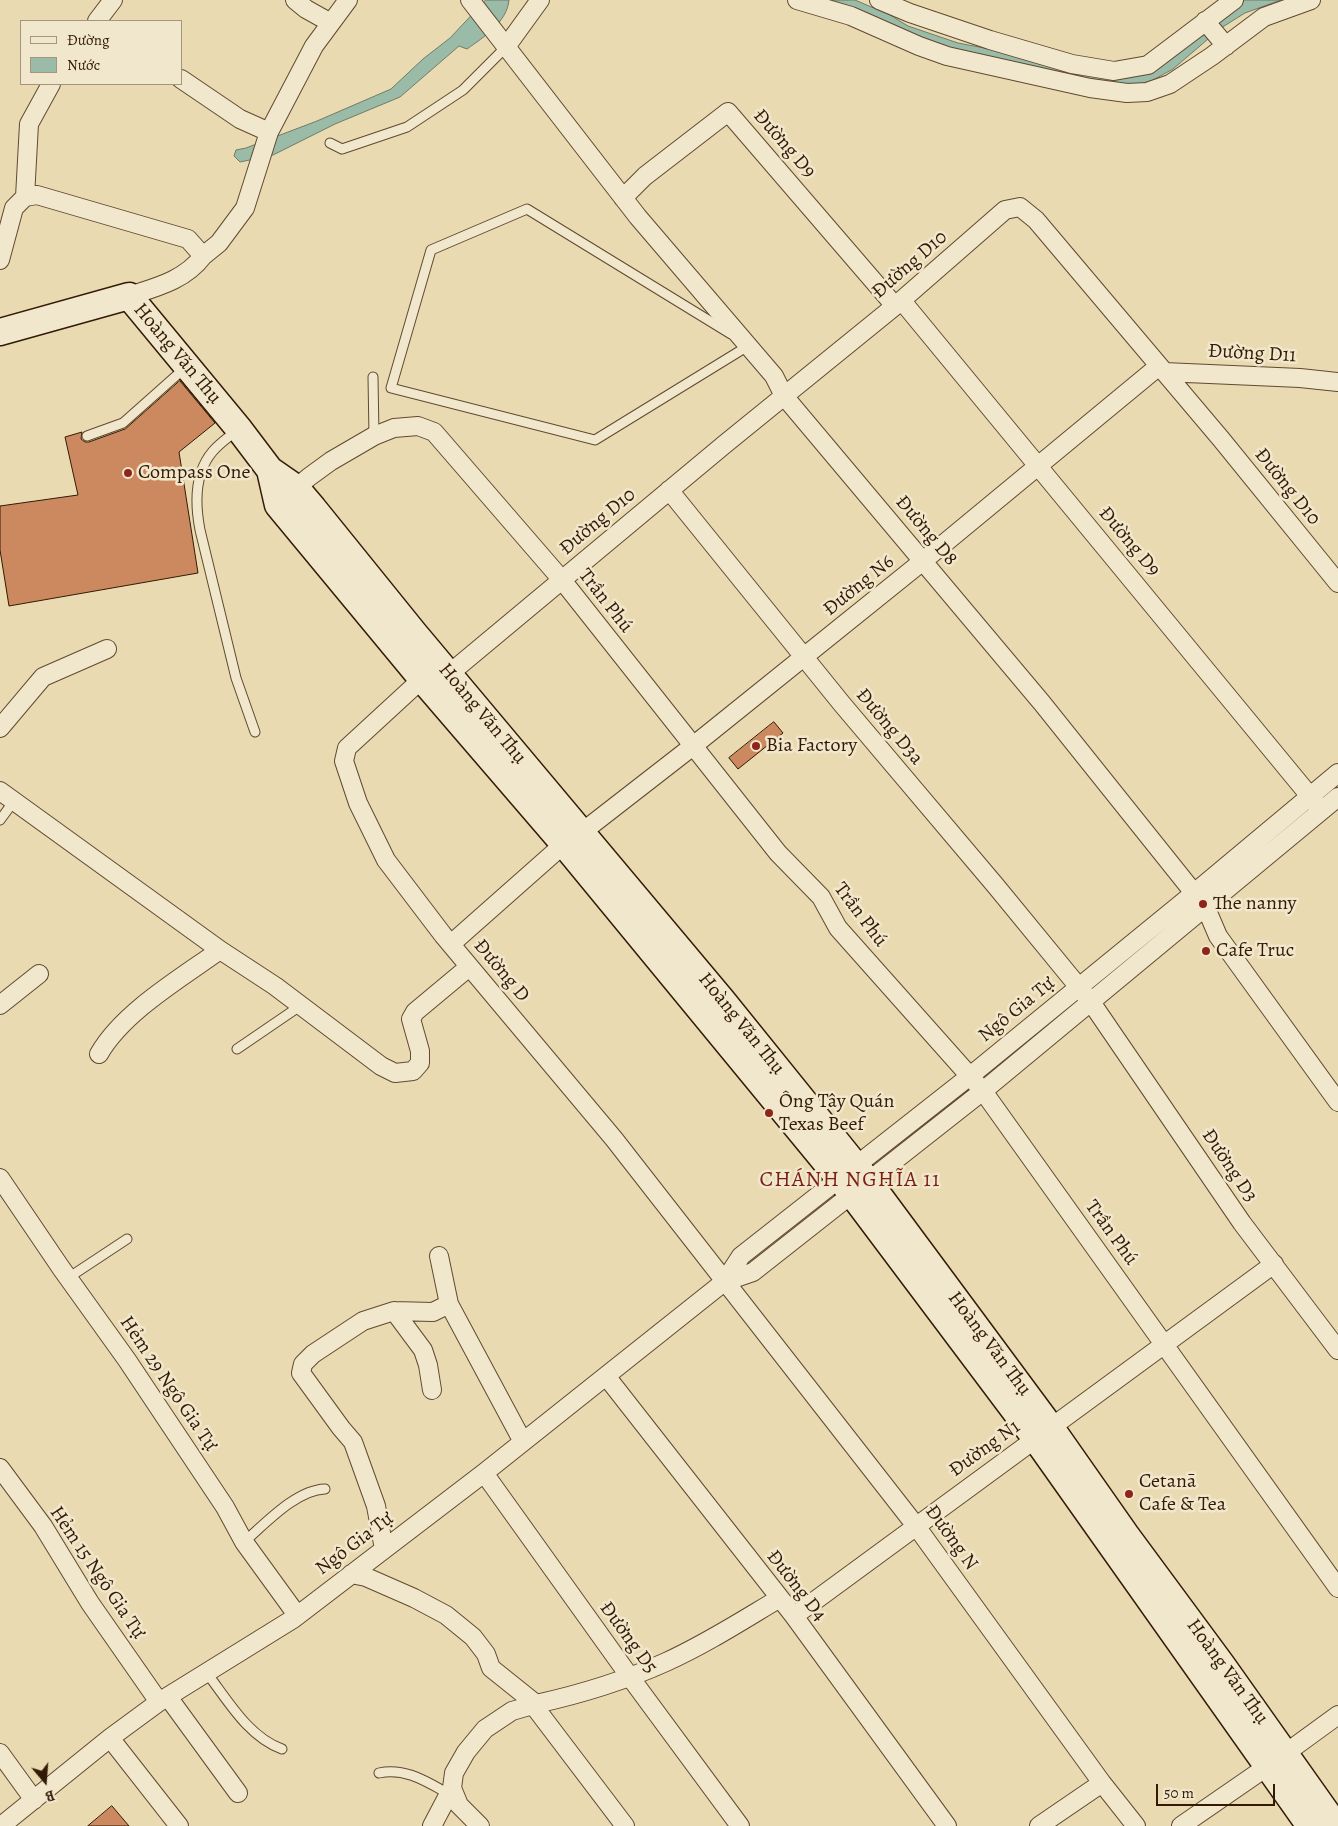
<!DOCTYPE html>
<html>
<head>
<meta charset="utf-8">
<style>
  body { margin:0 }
  #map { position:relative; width:1338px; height:1826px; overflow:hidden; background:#e9dab1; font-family:Alegreya,serif }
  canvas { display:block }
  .legend { position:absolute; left:20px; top:20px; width:162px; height:65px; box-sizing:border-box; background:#f1e7cc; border:1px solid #a5957c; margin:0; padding:6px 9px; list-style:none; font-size:15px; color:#321a05 }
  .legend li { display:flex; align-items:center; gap:10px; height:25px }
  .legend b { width:25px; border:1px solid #a5957c }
  .north { position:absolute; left:20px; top:1756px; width:50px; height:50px; -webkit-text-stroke:4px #f1e7cc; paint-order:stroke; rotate:162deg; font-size:14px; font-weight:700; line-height:20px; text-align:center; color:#321a05 }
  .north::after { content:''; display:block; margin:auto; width:18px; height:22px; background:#321a05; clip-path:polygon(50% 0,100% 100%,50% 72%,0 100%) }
  .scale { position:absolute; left:1156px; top:1784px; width:119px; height:22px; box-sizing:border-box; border:2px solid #321a05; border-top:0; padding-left:6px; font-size:15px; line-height:18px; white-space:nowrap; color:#321a05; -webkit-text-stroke:4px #f1e7cc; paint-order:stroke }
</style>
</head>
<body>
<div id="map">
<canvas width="1338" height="1826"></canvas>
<ul class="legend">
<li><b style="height:6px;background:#f1e7cc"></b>Đường</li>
<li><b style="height:14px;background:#99bba7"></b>Nước</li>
</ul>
<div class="north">B</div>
<div class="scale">50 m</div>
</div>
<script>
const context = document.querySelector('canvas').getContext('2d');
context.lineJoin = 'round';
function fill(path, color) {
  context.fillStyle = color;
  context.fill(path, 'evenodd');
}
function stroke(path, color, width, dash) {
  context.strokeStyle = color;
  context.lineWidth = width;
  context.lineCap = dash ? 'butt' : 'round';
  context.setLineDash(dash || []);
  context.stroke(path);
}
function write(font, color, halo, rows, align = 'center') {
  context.font = font + ' Alegreya,serif';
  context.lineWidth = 5;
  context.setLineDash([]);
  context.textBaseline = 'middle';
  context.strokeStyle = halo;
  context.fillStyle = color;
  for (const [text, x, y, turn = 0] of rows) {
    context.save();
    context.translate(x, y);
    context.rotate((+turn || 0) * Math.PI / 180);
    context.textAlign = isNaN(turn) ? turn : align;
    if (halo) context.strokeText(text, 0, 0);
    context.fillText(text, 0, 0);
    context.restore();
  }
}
const water = new Path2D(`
  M486 0H509C507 22 484 37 467 49L459 46 400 97 335 124 273 155 240 162 234 156 236 150 246 148 317 121 391 89 423 59 450 38Z
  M823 0H855L890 15 908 26 958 43 1127 75 1242 0H1281L1245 13 1221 28 1173 69 1153 80 1132 87 955 56Z`);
const building = new Path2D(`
  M180 381 215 423 179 452 198 573 9 606 0 550V506L78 495 65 437 82 432 81 439 85 442H89L125 429Z
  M774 722 783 733 738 769 729 758Z
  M112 1806 129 1826H88Z`);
const lane = new Path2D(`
  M330 143 342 149 407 127 463 90 506 47
  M731 334 527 209 431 250 391 388 595 440 748 346
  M373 377 374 436
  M237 430C229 437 220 443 213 451 194 473 195 504 200 530L236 678 255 732
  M87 436 123 423 186 367
  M0 820 14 801
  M237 1049 300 1006
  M68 1278 127 1239
  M244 1542C266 1523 296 1490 325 1489
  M206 1672C227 1699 248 1737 282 1749
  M379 1773C405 1767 427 1782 449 1794`);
const street = new Path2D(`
  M295 0 306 9 331 23
  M470 0 638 217 774 376 784 396 1042 703 1206 908 1218 936 1338 1102
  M797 0 851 16 919 46 947 56 1090 88 1127 93 1147 92 1170 84 1212 56 1264 17 1311 0
  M879 0 910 13 990 40 1072 64 1114 71 1148 65 1234 0
  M97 21 113 0
  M1205 21 1226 46
  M506 47 540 0
  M181 79 240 119 269 132
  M25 197 37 195 188 239 203 256C185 280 157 287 129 296
  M623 198 645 176 728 112 895 306
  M203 256 219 243 245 208 269 132 314 46 348 0
  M0 260 14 208 25 197 29 124 51 84
  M902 301 1318 806
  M1164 372 1300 378 1338 382
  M669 490 842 704 995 885 1091 1002 1242 1223 1338 1350
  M288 495 309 477 331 461 374 436 394 428 418 426 434 432 562 580 778 853 821 897 838 928 983 1091 1338 1588
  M449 674 725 444 895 306 1005 210 1020 207 1036 220 1221 439 1338 583
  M422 679 347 748 344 761 358 803 386 860 443 935 614 1139 916 1526 1102 1783 1136 1826
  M0 728 43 677 107 649
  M0 791 220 950 275 986 381 1066 395 1073 413 1071 420 1063V1051L411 1019 415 1012 469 967
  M581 833 693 746 923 561 1159 366
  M451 944 564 844
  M0 1005 39 974
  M99 1054C123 1012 181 978 220 950
  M0 1178 61 1268 127 1360 225 1507 244 1542 297 1615
  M724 1282 753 1272 983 1091 1338 797
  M449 1304 523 1442
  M394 1311 423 1350 428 1365 432 1390
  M606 1376 794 1616 947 1826
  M0 1468 43 1526 90 1603 159 1702
  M484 1473 630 1677 740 1826
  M384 1549 376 1506 353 1442 341 1428 301 1373 303 1364 313 1354 363 1321 394 1311 433 1312 449 1304 439 1256
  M351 1574 366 1577 414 1598 446 1615 473 1637 486 1654 491 1668 536 1704C581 1694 624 1681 666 1662 706 1644 743 1620 780 1598
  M794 1616 1274 1264
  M168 1697 238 1793
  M110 1738 179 1826
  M0 1753 34 1800
  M452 1788 459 1805 480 1826
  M1 1826 110 1738 159 1702 293 1619 484 1473 724 1282 741 1256 970 1076 1193 894 1338 773
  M432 1826 452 1788 454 1773 466 1752 485 1729 512 1711 536 1704 537 1710 625 1826
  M1039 1826 1102 1783
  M1181 1826 1268 1766 1338 1715`);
const secondary = new Path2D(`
  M0 332 129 296 239 429 270 470 296 488 313 508 414 633 722 1000 868 1181 1051 1428 1126 1535 1222 1665 1336 1826
  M270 470 278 505 422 679 564 844 852 1194 1036 1439 1310 1826`);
const markers = [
  [128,473,5,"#8f2418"],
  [756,746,5,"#8f2418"],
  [1203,904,5,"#8f2418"],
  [1206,951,5,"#8f2418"],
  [769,1113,5,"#8f2418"],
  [1129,1494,5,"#8f2418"]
];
const streetNames = [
  ["Đường D9",784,144,49],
  ["Đường D10",910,265,-41],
  ["Hoàng Văn Thụ",177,354,50],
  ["Đường D11",1252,354,3],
  ["Đường D10",1287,487,51],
  ["Đường D10",598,522,-40],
  ["Đường D8",926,531,50],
  ["Đường D9",1129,542,50],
  ["Đường N6",859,586,-39],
  ["Trần Phú",605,601,52],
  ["Hoàng Văn Thụ",482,714,50],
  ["Đường D3a",889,727,50],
  ["Trần Phú",860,915,53],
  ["Đường D",501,971,50],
  ["Ngô Gia Tự",1017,1010,-39],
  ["Hoàng Văn Thụ",741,1024,51],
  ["Đường D3",1229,1166,56],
  ["Trần Phú",1111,1233,54],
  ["Hoàng Văn Thụ",989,1344,53],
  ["Hẻm 29 Ngô Gia Tự",168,1384,56],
  ["Đường N1",985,1449,-36],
  ["Đường N",951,1538,54],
  ["Ngô Gia Tự",355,1544,-37],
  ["Hẻm 15 Ngô Gia Tự",97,1573,56],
  ["Đường D4",796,1586,52],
  ["Đường D5",628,1638,54],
  ["Hoàng Văn Thụ",1227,1672,54]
];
const poiNames = [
  ["Compass One",138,473],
  ["Bia Factory",766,746],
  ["The nanny",1213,904],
  ["Cafe Truc",1216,951],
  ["Ông Tây Quán",779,1102],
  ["Texas Beef",779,1125],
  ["Cetanā",1139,1482],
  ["Cafe & Tea",1139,1505]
];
const quarterNames = [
  ["CHÁNH NGHĨA 11",850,1181]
];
fill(water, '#99bba7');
stroke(water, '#707b66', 1);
fill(building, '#cc8960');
stroke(building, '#321a05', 1);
stroke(lane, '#604a30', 11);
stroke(street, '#604a30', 20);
stroke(secondary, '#321a05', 29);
stroke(lane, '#f1e7cc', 9);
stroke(street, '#f1e7cc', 18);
stroke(secondary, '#f1e7cc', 26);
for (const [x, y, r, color] of markers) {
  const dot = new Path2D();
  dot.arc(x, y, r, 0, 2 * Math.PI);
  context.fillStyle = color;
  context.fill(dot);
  stroke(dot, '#f1e7cc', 2);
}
write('20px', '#321a05', '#f1e7cc', streetNames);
write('20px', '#321a05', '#f1e7cc', poiNames, 'left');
context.letterSpacing = '1px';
write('22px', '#7a1f14', '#f1e7cc', quarterNames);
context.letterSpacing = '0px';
</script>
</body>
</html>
